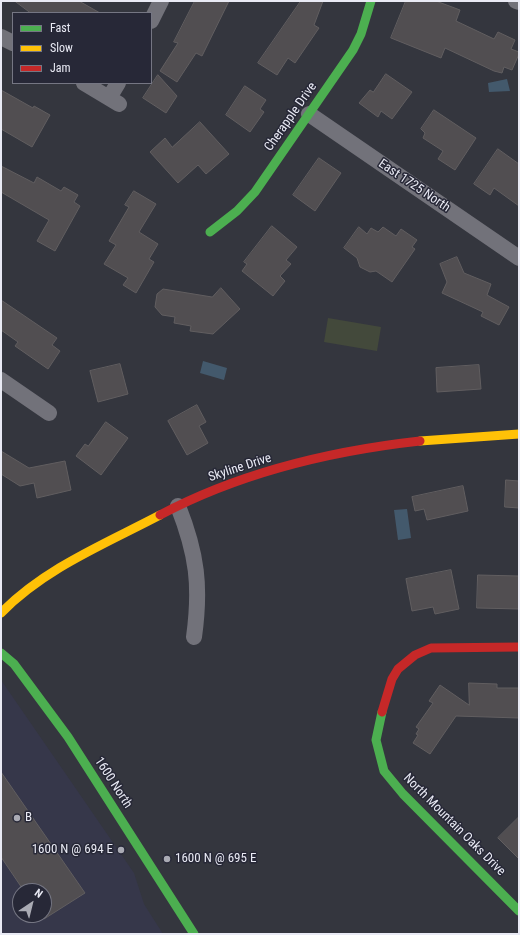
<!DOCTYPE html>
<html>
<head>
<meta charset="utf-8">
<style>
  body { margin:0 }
  #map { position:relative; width:520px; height:935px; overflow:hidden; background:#34363e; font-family:"Roboto Condensed",sans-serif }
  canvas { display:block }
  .frame { position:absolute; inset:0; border:2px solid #e9eaf4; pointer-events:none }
  .legend { position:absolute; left:12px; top:12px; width:140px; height:72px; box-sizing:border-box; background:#272837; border:1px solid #757683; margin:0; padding:5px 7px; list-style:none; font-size:12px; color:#e9eaf4 }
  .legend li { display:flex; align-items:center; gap:8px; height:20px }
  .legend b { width:20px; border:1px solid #757683 }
  .north { position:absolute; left:12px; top:883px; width:40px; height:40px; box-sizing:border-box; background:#272837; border:1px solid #757683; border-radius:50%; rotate:35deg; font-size:11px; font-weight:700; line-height:16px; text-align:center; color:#e9eaf4 }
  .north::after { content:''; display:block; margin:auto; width:14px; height:18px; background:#aaabb4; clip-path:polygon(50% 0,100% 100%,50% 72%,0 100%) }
</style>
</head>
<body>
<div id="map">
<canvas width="520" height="935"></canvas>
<div class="frame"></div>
<ul class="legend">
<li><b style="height:5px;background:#4caf50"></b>Fast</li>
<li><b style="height:5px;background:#ffc107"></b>Slow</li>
<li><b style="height:5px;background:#c62828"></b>Jam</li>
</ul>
<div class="north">N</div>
</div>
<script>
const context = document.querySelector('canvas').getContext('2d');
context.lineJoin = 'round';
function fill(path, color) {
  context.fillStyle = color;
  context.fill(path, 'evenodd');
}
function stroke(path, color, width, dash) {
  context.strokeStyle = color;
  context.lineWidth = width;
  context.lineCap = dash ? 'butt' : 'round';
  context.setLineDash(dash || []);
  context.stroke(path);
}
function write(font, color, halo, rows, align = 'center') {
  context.font = font + ' "Roboto Condensed",sans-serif';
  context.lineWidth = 3;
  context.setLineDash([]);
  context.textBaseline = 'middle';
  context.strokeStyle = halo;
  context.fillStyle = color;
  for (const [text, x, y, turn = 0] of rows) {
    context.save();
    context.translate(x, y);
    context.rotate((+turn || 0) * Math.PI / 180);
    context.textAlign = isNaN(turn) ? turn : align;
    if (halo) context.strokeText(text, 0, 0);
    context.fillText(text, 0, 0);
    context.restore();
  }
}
const built = new Path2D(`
  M1 680 134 873 144 904 163 934H1ZM20 891H44V915H20Z`);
const green = new Path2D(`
  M328 318 381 327 377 351 324 342Z`);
const water = new Path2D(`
  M507 79 510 91 489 92 488 83Z
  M203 361 227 368 224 380 200 373Z
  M407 509 411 538 398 540 394 510Z`);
const building = new Path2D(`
  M15 1H79L100 13H31Z
  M195 1H229L202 56 196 53 177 82 160 71 178 43 174 42Z
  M301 1H323L314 25 319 28 295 63 288 58 277 75 258 63Z
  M406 1H436L460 10 456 21 494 39 498 32 515 40 511 49 519 52V54L512 70 504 67 502 73 494 71 445 48 441 58 391 38Z
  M386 74 412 92 392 119 381 111 378 117 359 103 370 90 373 92Z
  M158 75 177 96 166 113 143 98Z
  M245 86 266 100 260 109 264 112 250 132 226 115Z
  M1 90 33 108 34 106 50 115 32 147 1 129Z
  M434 110 476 138 455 170 438 159 443 151 423 138 425 133 421 129Z
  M200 122 229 154 206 174 198 165 178 183 150 152 165 138 172 147Z
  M498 149 519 164V206L494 188 490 195 474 184Z
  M319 158 341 173 315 211 293 195Z
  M1 166 34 183 37 177 61 191 64 187 78 195 74 202 80 206 55 251 37 241 49 220 1 192Z
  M134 191 156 204 139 232 158 244 149 259 154 262 136 293 123 285 128 278 104 264 116 245 109 241 129 207 125 205Z
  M272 226 297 247 286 260 291 264 280 276 285 281 273 296 242 271 247 264 244 262Z
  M359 227 367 234 371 228 378 232 383 227 396 236 401 229 417 240 412 247 415 249 392 282 376 271 370 272 360 267 357 258 344 248Z
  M457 257 464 273 491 284 487 295 509 307 499 325 481 316 483 312 442 293 447 282 440 264Z
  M221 288 240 309 213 334 190 331 191 326 174 323 175 317 162 315 155 307 157 294 163 289 212 297Z
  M1 300 57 338 52 345 60 351 48 369 15 346 18 342 1 330Z
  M120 364 128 394 98 402 90 371Z
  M479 365 481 389 437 392 436 368Z
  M197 405 206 422 199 426 208 443 187 455 168 421Z
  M106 422 128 438 101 475 76 456 85 444 88 446Z
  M1 451 29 468 65 461 71 490 37 498 34 483 20 486 1 474Z
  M506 480 519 481V508L505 507Z
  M463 486 468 511 427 520 424 509 415 511 412 497Z
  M451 570 459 609 435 614 433 607 412 611 406 579Z
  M478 575 519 576V609L477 608Z
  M469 683 497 684V688H519V718L456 716 430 754 413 743 418 735 416 734 419 729 416 727 433 703 429 701 440 685 469 705Z
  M1 772 85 893 44 919V891H24L1 857Z
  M519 817V859L498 838Z`);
const street = new Path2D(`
  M516 1 519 2
  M151 21 161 1
  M1 37 13 43
  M84 83 119 104
  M109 98 118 83
  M309 114 519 258
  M1 380 49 413
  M178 506C197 554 201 586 194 637`);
const fast = new Path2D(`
  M210 232 237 211 255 192 353 50 361 34 371 1
  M1 653 14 664 68 737 194 934
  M382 712 376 740 384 771 403 794 519 911`);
const slow = new Path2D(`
  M420 441 519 434
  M1 613C45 568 105 544 160 515`);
const jam = new Path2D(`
  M160 515C241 472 330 451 420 441
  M382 712 392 679 398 669 415 655 431 648 519 647`);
const markers = [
  [17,818,4,"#aaabb4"],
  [121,850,4,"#aaabb4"],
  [167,859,4,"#aaabb4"]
];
const streetNames = [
  ["Cherapple Drive",291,117,-55],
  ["East 1725 North",414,186,34],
  ["Skyline Drive",240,468,-18],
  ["1600 North",113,783,57],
  ["North Mountain Oaks Drive",454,825,45]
];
const poiNames = [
  ["B",25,818],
  ["1600 N @ 694 E",113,850,"right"],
  ["1600 N @ 695 E",175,859]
];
fill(built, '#36374a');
fill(green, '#43493b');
fill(water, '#43596c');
fill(building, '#514e51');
stroke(building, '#615e60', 1);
stroke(street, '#72727a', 16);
stroke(fast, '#4caf50', 9);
stroke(slow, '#ffc107', 9);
stroke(jam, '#c62828', 9);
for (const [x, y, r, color] of markers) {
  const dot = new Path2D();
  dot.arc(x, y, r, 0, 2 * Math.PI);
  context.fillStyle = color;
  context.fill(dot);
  stroke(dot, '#272837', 1.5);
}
write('13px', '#e9eaf4', '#272837', streetNames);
write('13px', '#e9eaf4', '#272837', poiNames, 'left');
</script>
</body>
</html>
